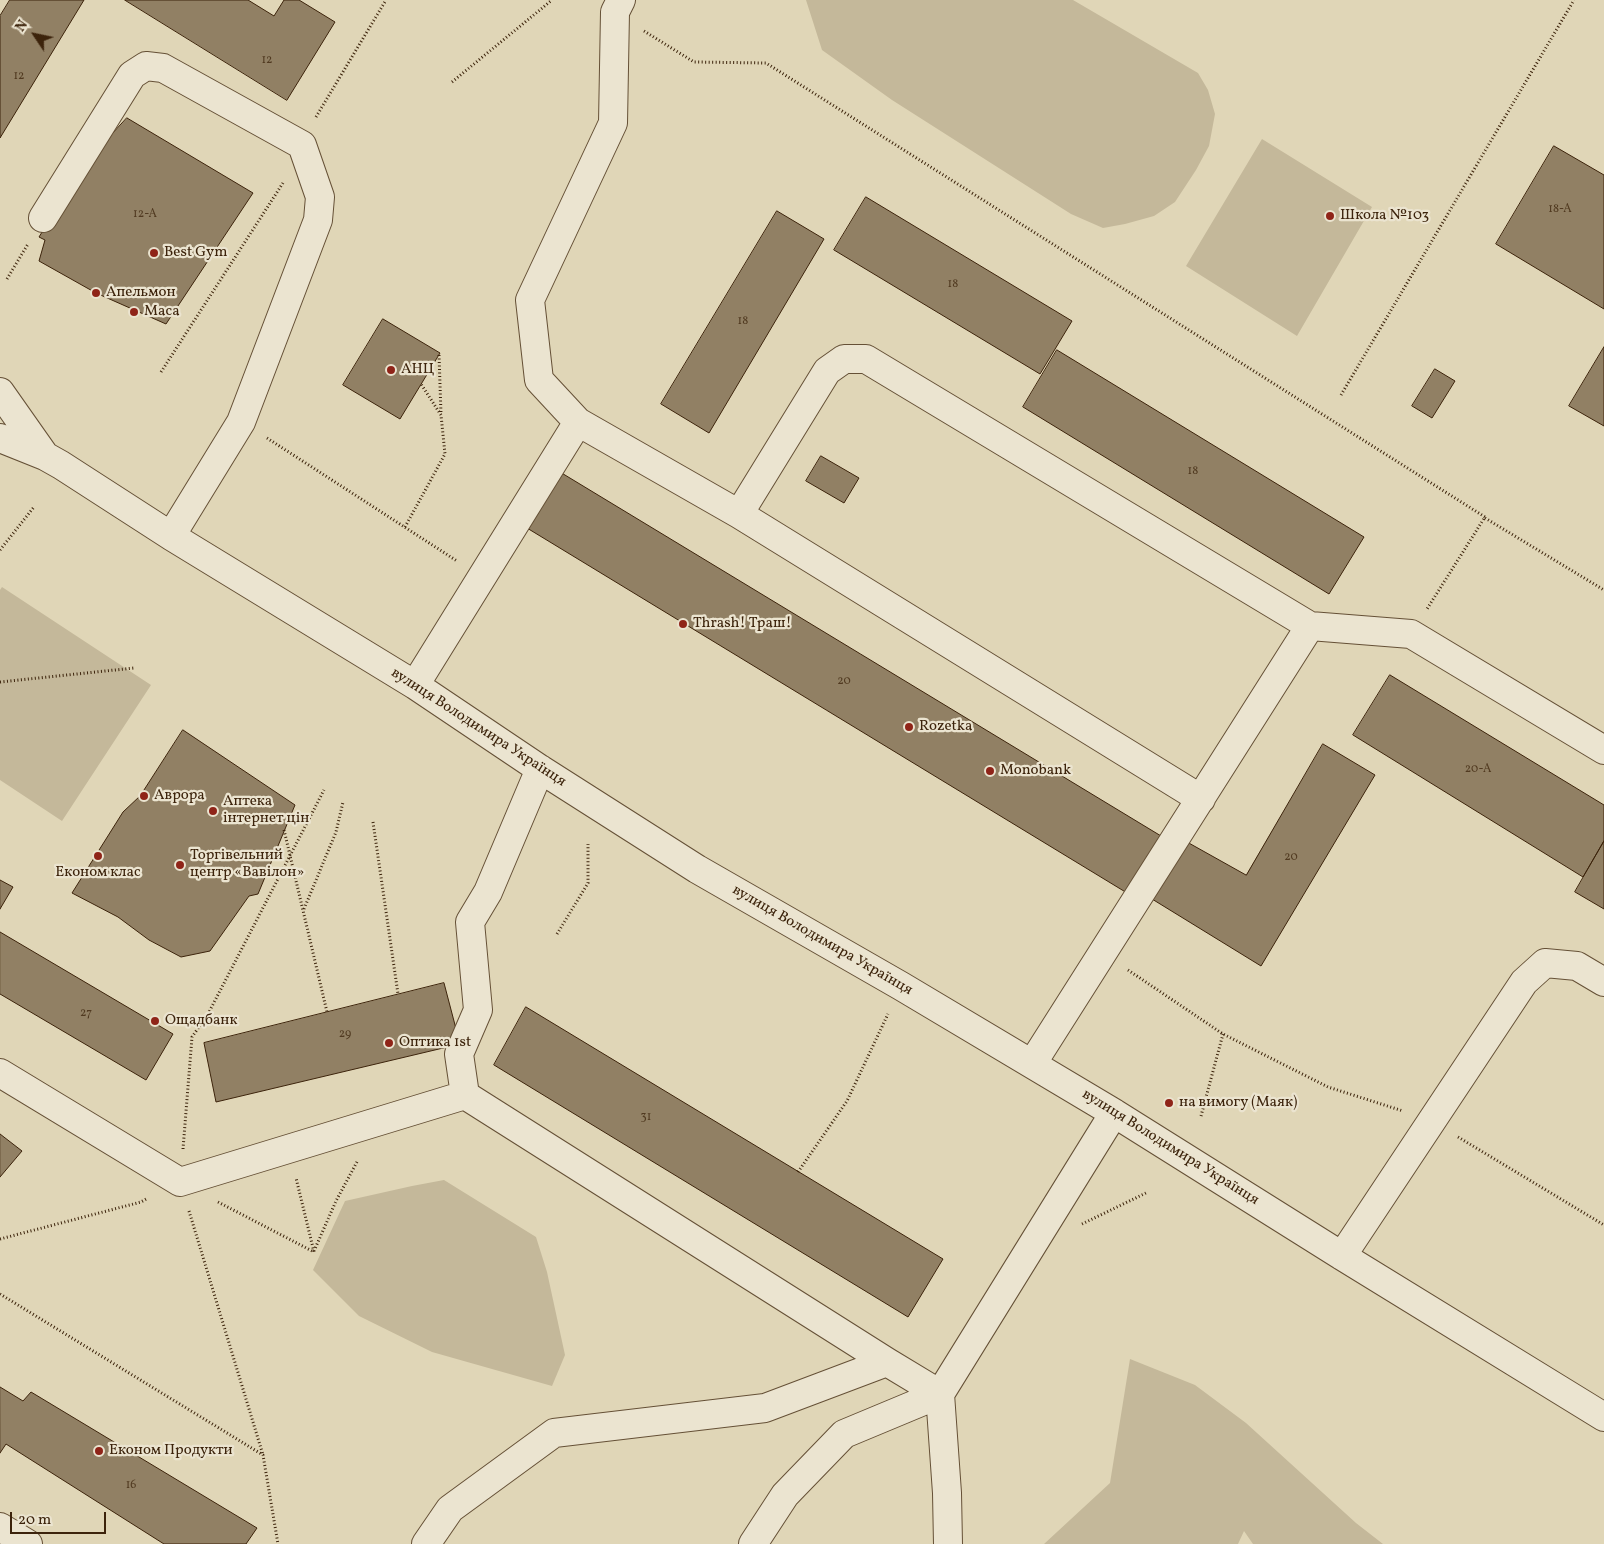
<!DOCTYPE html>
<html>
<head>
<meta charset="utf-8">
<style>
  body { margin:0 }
  #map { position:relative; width:1604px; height:1544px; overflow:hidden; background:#e0d6b7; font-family:Vollkorn,serif }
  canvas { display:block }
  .north { position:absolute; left:10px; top:10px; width:50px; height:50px; -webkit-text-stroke:4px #ebe4d0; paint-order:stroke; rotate:304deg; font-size:14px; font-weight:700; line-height:20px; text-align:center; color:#3c230b }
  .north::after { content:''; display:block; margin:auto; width:18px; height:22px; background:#3c230b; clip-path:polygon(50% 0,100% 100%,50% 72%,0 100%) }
  .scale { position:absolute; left:10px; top:1512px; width:96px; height:22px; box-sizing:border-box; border:2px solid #3c230b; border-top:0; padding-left:6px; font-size:15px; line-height:18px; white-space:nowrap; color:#3c230b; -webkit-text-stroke:4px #ebe4d0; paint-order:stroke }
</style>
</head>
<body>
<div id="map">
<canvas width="1604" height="1544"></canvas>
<div class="north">N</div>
<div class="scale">20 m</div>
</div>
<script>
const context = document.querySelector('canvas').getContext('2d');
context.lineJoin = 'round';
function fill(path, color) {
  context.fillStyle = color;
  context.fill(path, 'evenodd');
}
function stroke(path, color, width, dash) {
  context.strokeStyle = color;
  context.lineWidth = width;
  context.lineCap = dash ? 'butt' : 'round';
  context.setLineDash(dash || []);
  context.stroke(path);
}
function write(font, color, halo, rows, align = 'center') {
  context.font = font + ' Vollkorn,serif';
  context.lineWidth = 4.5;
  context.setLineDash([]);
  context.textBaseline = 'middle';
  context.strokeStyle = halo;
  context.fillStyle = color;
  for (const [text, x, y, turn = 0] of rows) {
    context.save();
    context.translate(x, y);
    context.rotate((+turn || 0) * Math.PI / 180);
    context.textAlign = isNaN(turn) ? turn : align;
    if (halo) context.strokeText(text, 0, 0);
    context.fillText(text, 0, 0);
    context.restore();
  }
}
const green = new Path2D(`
  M806 0H1073L1198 73 1208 90 1215 114 1209 146 1196 170 1175 202 1154 216 1125 224 1103 228 1071 214 892 100 822 50Z
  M1262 139 1372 207 1297 336 1186 266Z
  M2 587 151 685 62 821 0 780V590Z
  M444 1180 536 1237 547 1272 565 1355 552 1386 432 1352 359 1316 313 1270 345 1201 412 1186Z
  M1130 1359 1195 1385 1246 1423 1356 1523 1383 1544H1253L1244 1531 1238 1544H1044L1110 1483Z`);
const building = new Path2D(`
  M10 0H84L0 138V16Z
  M125 0H248L274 16 284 0H299L335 22 287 100Z
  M127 118 253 193 166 324 96 293 39 261 45 240 39 237 83 166Z
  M1554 146 1604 175V309L1496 244Z
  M866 197 1072 321 1040 374 834 250Z
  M777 211 824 239 709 433 661 404Z
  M383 319 440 353 400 419 343 385Z
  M1604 347V426L1569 406Z
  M1057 350 1364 537 1329 594 1023 407Z
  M1435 369 1455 381 1432 418 1412 406Z
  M821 456 859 478 844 503 806 481Z
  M555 469 1166 839 1132 896 522 525Z
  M1390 675 1604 805V841L1583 877 1353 735Z
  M183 730 295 805 258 894 249 896 210 951 181 957 149 940 118 917 72 893 123 812 140 796Z
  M1323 744 1375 775 1261 966 1152 899 1187 842 1246 875Z
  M1604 841V909L1575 892Z
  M0 880 13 887 0 909Z
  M0 932 173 1034 146 1080 0 994Z
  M444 983 460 1044 216 1102 204 1043Z
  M526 1007 943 1259 908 1317 494 1065Z
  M0 1134 22 1151 0 1177Z
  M0 1387 23 1401 31 1392 257 1528 246 1544H164L6 1444 0 1453Z`);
const path = new Path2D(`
  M644 31 694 62 766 63 1485 517 1427 609
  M452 82 552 0
  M316 117 386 0
  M7 279 28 244
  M439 355 441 414
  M161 372 283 183
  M1341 395 1574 0
  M267 438 457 561
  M1485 518 1604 590
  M405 527 445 454 441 415 421 384
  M0 550 34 507
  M0 682 134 668
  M373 822 398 994
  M284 830 327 1012
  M304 909 336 832 343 802
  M557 934 588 883V844
  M1128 970 1223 1034 1328 1087 1403 1111
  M1201 1116 1223 1034
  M1458 1137 1604 1225
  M183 1149 192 1037 208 1014 324 790
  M798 1172 847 1101 888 1014
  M218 1202 314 1252 296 1178
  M189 1211 263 1455
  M1082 1224 1148 1192
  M0 1239 141 1202 148 1198
  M314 1251 336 1201 358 1160
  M0 1294 263 1455 278 1544`);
const minor = new Path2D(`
  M43 218 132 75 146 66 163 68 302 145 320 197 318 220 241 422 171 536
  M0 392 45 456
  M578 422 539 380 530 300 613 123 615 12 621 0
  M0 438 45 456 61 465 171 536 415 685 540 769 697 869 901 986 1114 1113 1342 1256 1604 1417
  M739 514 827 371 844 359H866L1310 626
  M415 685 578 422 739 514 1201 799
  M1032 1064 1310 626 1411 634 1604 750
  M0 1073 180 1182 465 1095 459 1054 478 1010 470 922 488 892 540 769
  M465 1095 887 1362 940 1394 947 1493 948 1544
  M1342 1256 1524 982 1545 963 1577 966 1604 982
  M0 1527 28 1544
  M426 1544 450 1509 554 1433 765 1408 887 1362
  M753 1544 785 1495 844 1434 940 1394 1114 1113`);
const markers = [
  [1330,216,5,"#8f2418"],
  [154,253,5,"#8f2418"],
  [96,293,5,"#8f2418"],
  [134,312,5,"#8f2418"],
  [391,370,5,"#8f2418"],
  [683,624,5,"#8f2418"],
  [909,727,5,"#8f2418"],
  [990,771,5,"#8f2418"],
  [144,796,5,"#8f2418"],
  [213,811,5,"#8f2418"],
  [98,856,5,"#8f2418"],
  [180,865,5,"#8f2418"],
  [155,1021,5,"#8f2418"],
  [389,1043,5,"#8f2418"],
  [1169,1103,5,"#8f2418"],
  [99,1451,5,"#8f2418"]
];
const numberNames = [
  ["12",267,61],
  ["12",19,77],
  ["18-А",1560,210],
  ["12-А",145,215],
  ["18",953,285],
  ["18",743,322],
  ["18",1193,472],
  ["20",844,682],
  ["20-А",1478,770],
  ["20",1291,858],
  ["27",86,1014],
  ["29",345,1035],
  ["31",646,1118],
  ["16",131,1486]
];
const poiNames = [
  ["Школа №103",1340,216],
  ["Best Gym",164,253],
  ["Апельмон",106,293],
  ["Маса",144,312],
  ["АНЦ",401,370],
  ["Thrash! Траш!",693,624],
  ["Rozetka",919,727],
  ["Monobank",1000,771],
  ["Аврора",154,796],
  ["Аптека",223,802],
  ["інтернет цін",223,819],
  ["Торгівельний",190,856],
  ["центр «Вавілон»",190,873],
  ["Економ клас",98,873,"center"],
  ["Ощадбанк",165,1021],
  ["Оптика 1st",399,1043],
  ["на вимогу (Маяк)",1179,1103],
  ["Економ Продукти",109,1451]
];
const streetNames = [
  ["вулиця Володимира Українця",478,728,33],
  ["вулиця Володимира Українця",822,941,30],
  ["вулиця Володимира Українця",1170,1148,32]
];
fill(green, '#c4b89a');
fill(building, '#918064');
stroke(building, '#3c230b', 1);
stroke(minor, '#655036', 30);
stroke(path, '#3c230b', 3, [1, 2.5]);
stroke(minor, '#ebe4d0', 28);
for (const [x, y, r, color] of markers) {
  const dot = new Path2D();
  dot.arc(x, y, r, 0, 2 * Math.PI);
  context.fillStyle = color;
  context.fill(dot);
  stroke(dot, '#ebe4d0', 2);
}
write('12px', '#513a21', null, numberNames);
write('15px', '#3c230b', '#ebe4d0', poiNames, 'left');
write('15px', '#3c230b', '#ebe4d0', streetNames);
</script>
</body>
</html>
